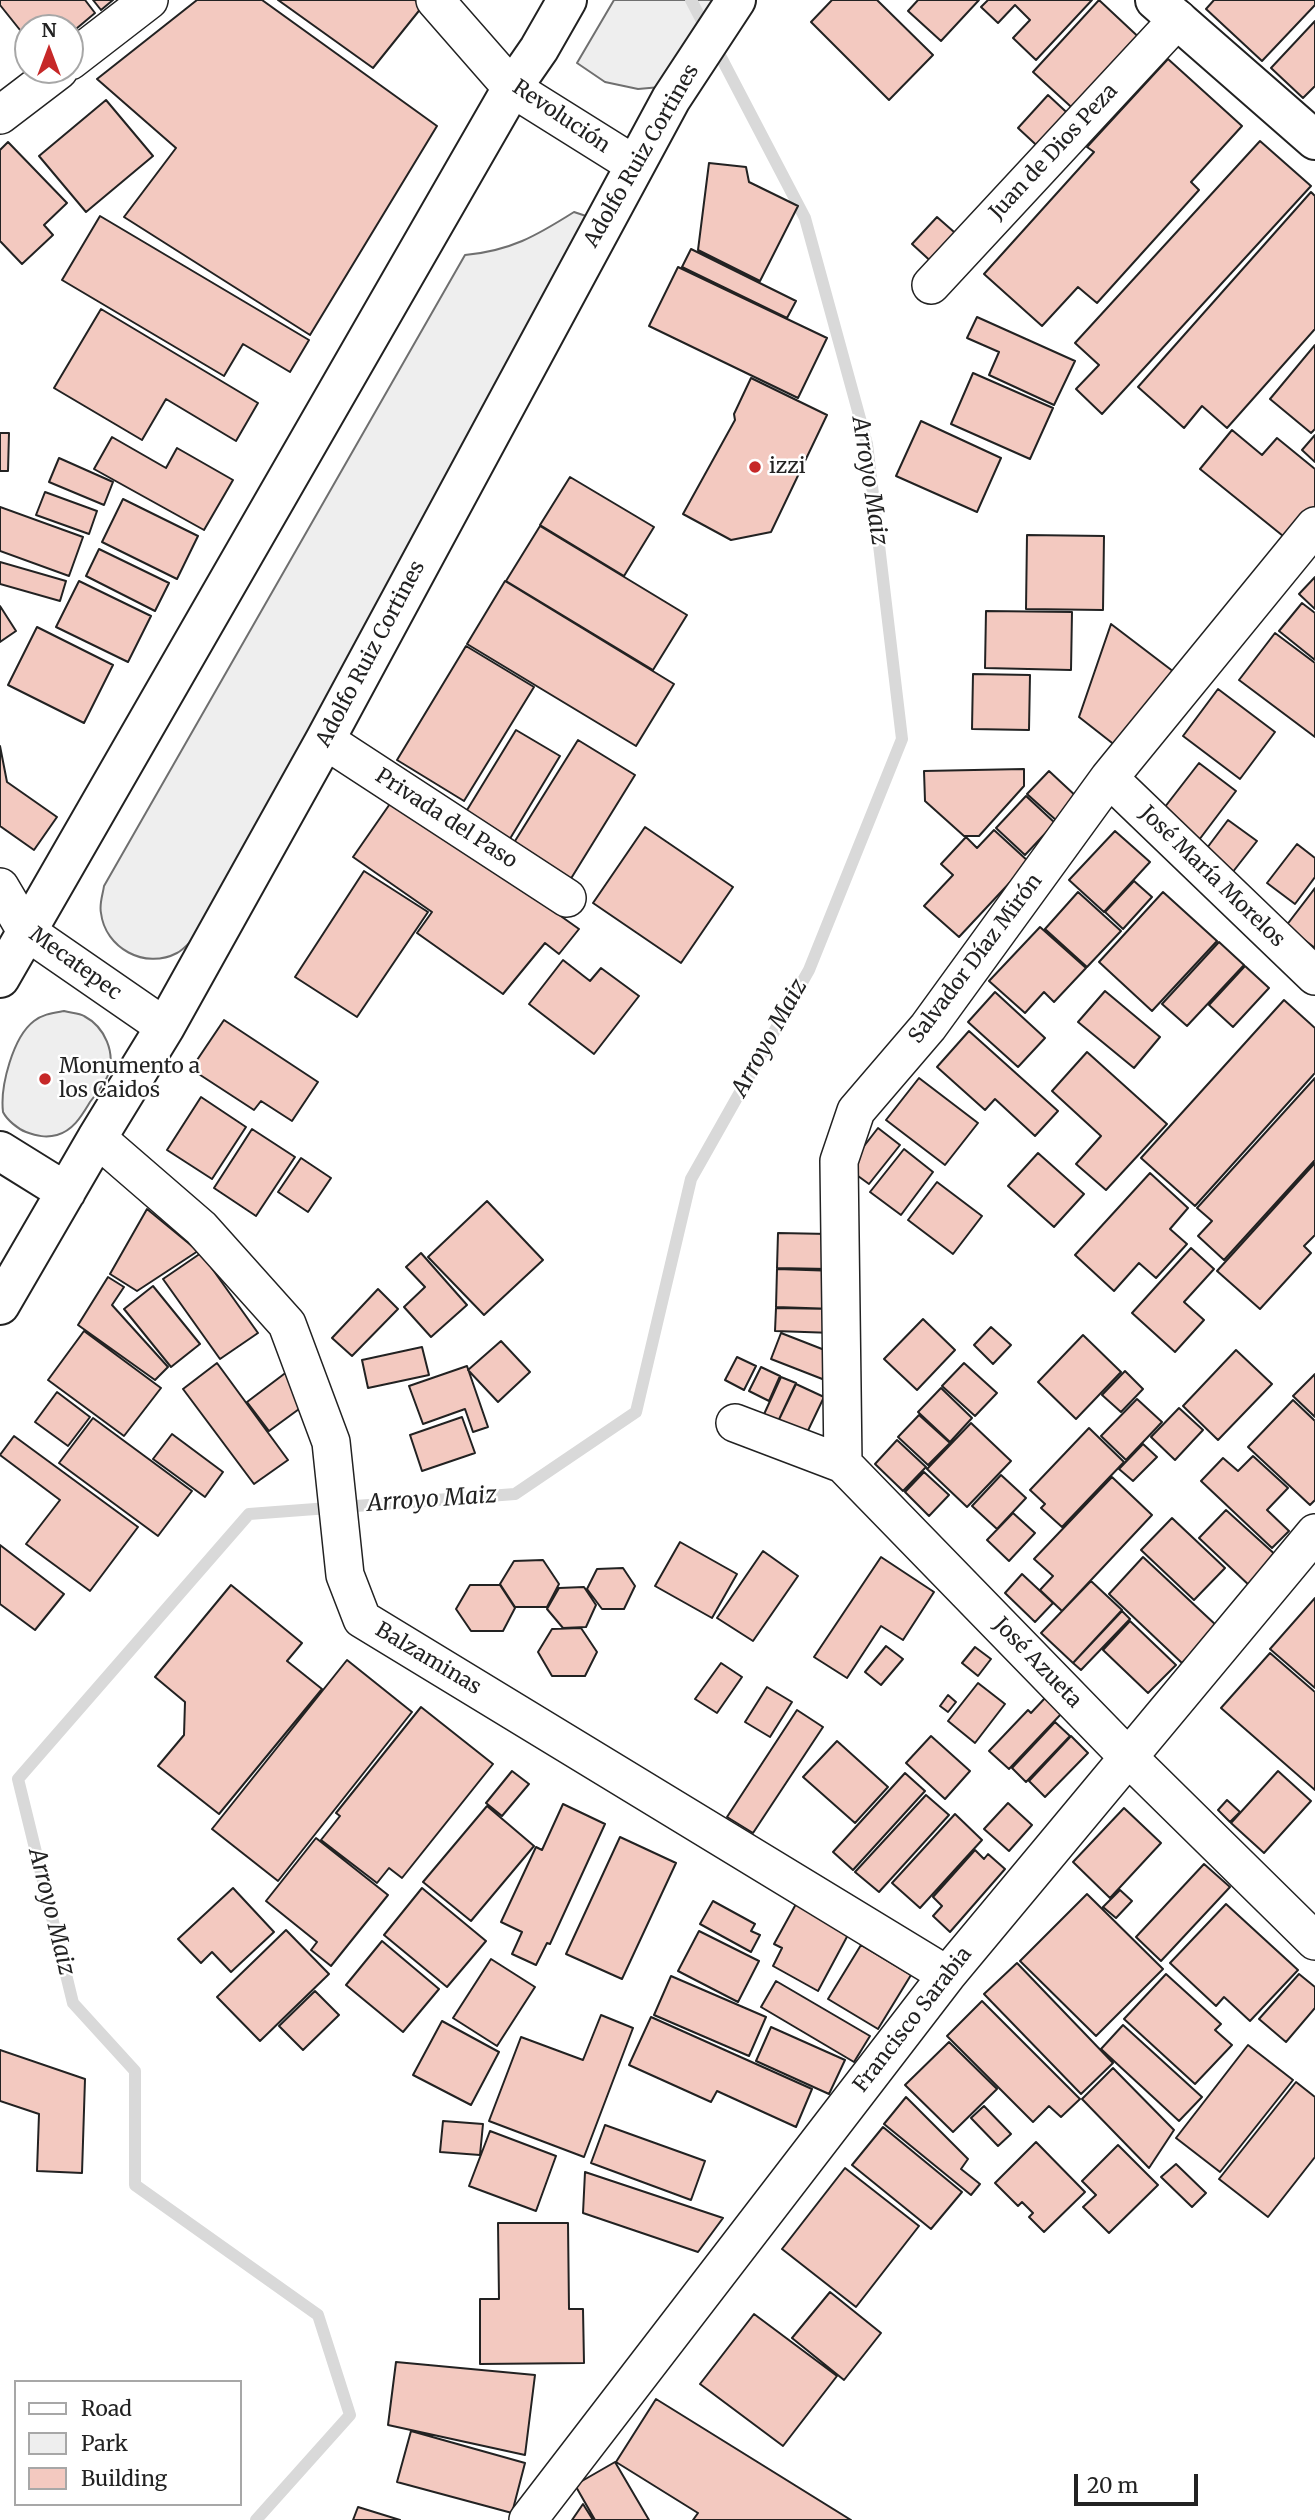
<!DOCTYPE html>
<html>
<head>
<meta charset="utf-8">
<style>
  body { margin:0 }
  #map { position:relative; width:1315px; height:2520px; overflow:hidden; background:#fff; font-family:Merriweather,serif }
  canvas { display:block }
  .legend { position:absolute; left:14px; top:2380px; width:228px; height:126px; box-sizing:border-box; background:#fff; border:2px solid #a7a7a7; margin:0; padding:9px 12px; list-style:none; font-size:21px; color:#222 }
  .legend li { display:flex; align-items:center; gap:14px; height:35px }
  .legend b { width:35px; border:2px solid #a7a7a7 }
  .north { position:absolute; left:14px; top:14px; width:70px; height:70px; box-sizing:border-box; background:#fff; border:2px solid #a7a7a7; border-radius:50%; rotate:0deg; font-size:19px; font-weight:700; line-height:28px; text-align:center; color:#222 }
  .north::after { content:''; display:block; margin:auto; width:24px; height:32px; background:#c62828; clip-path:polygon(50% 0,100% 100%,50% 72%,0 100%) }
  .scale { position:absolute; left:1074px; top:2474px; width:124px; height:32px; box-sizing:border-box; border:4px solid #222; border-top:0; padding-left:9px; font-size:21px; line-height:24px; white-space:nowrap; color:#222; -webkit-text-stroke:5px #fff; paint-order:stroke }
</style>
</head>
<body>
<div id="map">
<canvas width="1315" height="2520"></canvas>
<ul class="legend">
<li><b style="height:9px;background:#fff"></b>Road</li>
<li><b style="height:19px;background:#eee"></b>Park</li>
<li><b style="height:19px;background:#f3c9c0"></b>Building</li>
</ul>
<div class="north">N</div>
<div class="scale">20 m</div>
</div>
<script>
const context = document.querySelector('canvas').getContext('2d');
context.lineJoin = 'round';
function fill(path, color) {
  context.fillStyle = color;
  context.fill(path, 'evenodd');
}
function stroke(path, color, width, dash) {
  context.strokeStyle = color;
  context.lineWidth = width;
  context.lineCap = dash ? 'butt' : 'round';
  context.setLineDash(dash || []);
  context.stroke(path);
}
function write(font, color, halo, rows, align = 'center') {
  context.font = font + ' Merriweather,serif';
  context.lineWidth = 5;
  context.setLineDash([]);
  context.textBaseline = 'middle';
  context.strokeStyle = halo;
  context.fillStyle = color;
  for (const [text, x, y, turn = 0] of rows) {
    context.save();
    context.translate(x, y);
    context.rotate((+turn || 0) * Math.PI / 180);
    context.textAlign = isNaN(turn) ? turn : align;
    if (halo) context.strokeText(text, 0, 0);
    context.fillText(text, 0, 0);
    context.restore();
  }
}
const green = new Path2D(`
  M614 0H741L672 86 638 89 605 82 577 63Z
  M574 212 586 216 591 226 194 938C189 943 183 950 177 953 145 970 105 948 101 913 99 904 103 894 104 886L465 255C510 251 536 236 574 212Z
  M64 1011C70 1013 79 1013 84 1016 105 1027 116 1053 108 1075 104 1085 96 1094 90 1102 82 1115 74 1130 57 1135 46 1138 37 1136 26 1132 18 1129 7 1120 3 1112 0 1086 13 1037 34 1021 43 1014 53 1013 64 1011Z`);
const stream = new Path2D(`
  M256 2520 350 2415 318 2315 135 2185V2071L73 2003 18 1779 249 1514 515 1494 636 1412 691 1179 809 970 902 739 867 444 805 218 691 0`);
const building = new Path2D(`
  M0 0H85L95 13 70 34V28H28V40L0 5Z
  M93 0H113L101 10Z
  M197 0H262L437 126 310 335 124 217 176 148 97 79Z
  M278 0H415L422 7 373 68Z
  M832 0H877L933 55 889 100 811 22Z
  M918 0H979L941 41 908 11Z
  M988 0H1092L1036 60 1013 38 1030 20 1015 5 998 23 981 7Z
  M1099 0 1146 44 1080 115 1033 72Z
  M1214 0H1315V5L1262 61 1206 9Z
  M1315 21V86L1303 98 1271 68Z
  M1168 59 1242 126 1191 182 1199 190 1097 303 1078 287 1042 326 984 274 1094 152 1087 147Z
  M1048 95 1076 121 1046 154 1018 128Z
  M106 100 153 156 86 212 39 156Z
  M1260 141 1311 186 1102 414 1076 389 1099 365 1075 343Z
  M8 142 67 203 44 225 53 235 22 264 0 241V150Z
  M709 163 746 167 749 182 798 206 760 281 698 250Z
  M1311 192 1315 196V329L1227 428 1202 406 1184 428 1138 387Z
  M100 216 309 340 290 372 243 344 224 376 62 280Z
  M937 217 962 239 936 266 912 244Z
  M691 249 796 301 787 318 682 267Z
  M678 267 827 338 798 398 649 326Z
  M101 309 258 403 236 441 166 399 142 440 54 388Z
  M977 317 1075 361 1054 405 989 375 999 352 967 338Z
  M1315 345V429L1311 433 1270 399Z
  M973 373 1053 408 1030 459 951 424Z
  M751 378 827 415 771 532 731 540 683 514 735 420 734 414Z
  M921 421 1001 458 977 512 896 476Z
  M1232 430 1262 455 1277 438 1315 469V506L1288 540 1200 469Z
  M0 433H9L8 471H0Z
  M1315 435V462L1302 450Z
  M112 437 166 468 177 448 233 480 204 530 94 469Z
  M59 458 113 482 104 505 49 482Z
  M570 477 654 527 624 576 540 525Z
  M45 492 97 511 89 534 36 515Z
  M123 499 198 536 177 579 102 542Z
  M0 507 83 537 69 576 0 551Z
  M540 526 687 615 653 670 506 581Z
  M1027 535 1104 536 1103 610 1026 609Z
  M99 549 169 583 155 611 86 576Z
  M0 562 66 581 60 601 0 584Z
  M1315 577V609L1299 594Z
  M79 581 151 616 128 662 56 627Z
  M505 581 674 684 636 746 467 644Z
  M1302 603 1315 613V660L1279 631Z
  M0 606 16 631 0 642Z
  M986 611 1072 612 1071 670 985 668Z
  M1111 624 1174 672 1116 746 1079 717Z
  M37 627 113 665 84 723 8 685Z
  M1275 633 1315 663V737L1239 680Z
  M466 646 534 687 464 801 397 760Z
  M973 674 1030 675 1029 730 972 729Z
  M1218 689 1275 732 1240 779 1183 736Z
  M516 730 560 756 508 842 464 815Z
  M578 740 635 775 567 885 510 849Z
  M0 746 7 782 57 817 34 850 0 826Z
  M1199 763 1236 791 1199 840 1161 812Z
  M1024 769V786L979 836H964L925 801 924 771Z
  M1049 771 1078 798 1057 821 1027 794Z
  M1026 796 1055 823 1025 855 996 828Z
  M394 798 579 929 559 954 545 943 503 994 417 933 432 912 353 857Z
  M1228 820 1257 841 1232 873 1204 852Z
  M645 827 733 887 681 963 593 903Z
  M994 830 1029 862 959 937 924 906 953 875 941 864 966 837 977 848Z
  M1115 831 1150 862 1104 912 1069 880Z
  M1297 844 1315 858V877L1295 904 1267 883Z
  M364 871 428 912 357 1017 295 977Z
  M1134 881 1152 897 1123 929 1105 912Z
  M1315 888V948L1286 926Z
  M1078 892 1121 931 1087 967 1045 929Z
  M1163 892 1217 941 1152 1011 1099 962Z
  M1040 927 1086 968 1054 1002 1044 992 1025 1013 989 981Z
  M1219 942 1244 965 1187 1026 1162 1004Z
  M563 960 590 981 601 968 639 996 594 1054 529 1004Z
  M1245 966 1269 988 1233 1027 1209 1005Z
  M1105 991 1160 1037 1134 1068 1078 1022Z
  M995 992 1045 1038 1018 1067 968 1022Z
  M1284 1000 1315 1028V1073L1195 1206 1141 1158Z
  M224 1020 318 1082 292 1121 261 1101 254 1110 191 1069Z
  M969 1031 1058 1111 1035 1136 995 1099 985 1110 937 1067Z
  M1087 1052 1167 1124 1106 1190 1076 1164 1101 1136 1052 1091Z
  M919 1078 978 1123 945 1165 886 1120Z
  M1315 1078V1160L1224 1260 1198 1236 1212 1221 1197 1208Z
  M201 1097 246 1127 212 1179 167 1150Z
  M878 1128 900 1145 869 1184 847 1168Z
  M252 1129 295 1157 256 1216 214 1188Z
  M904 1149 933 1172 901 1215 870 1192Z
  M1038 1153 1084 1194 1054 1227 1008 1186Z
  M301 1158 331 1178 308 1212 278 1192Z
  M1315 1163V1235L1304 1246 1311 1253 1260 1309 1217 1271Z
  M1150 1173 1188 1208 1170 1229 1187 1244 1156 1278 1139 1263 1114 1291 1075 1255Z
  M937 1182 982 1216 953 1254 908 1220Z
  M487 1201 543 1260 484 1315 428 1257Z
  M147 1209 198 1251 137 1291 110 1274Z
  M778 1233 829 1234 828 1269 777 1268Z
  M1191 1248 1214 1269 1184 1302 1204 1320 1175 1352 1132 1313Z
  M201 1253 258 1333 220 1359 163 1279Z
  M421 1253 467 1305 431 1337 404 1307 425 1287 406 1267Z
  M777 1269 836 1271 835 1309 776 1307Z
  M108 1277 124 1287 112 1305 168 1367 155 1380 78 1325Z
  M153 1286 200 1344 171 1367 124 1309Z
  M378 1289 398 1309 352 1356 332 1338Z
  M776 1308 835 1309 834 1333 775 1331Z
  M923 1319 955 1350 917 1390 884 1359Z
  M991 1327 1011 1345 993 1364 974 1345Z
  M84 1331 161 1388 124 1436 48 1380Z
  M781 1333 840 1356 830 1382 771 1359Z
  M1083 1335 1121 1372 1076 1419 1038 1382Z
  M501 1341 530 1372 498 1402 468 1370Z
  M422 1347 429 1375 368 1388 362 1360Z
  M1236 1350 1272 1384 1218 1440 1183 1406Z
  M737 1357 756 1366 744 1390 725 1380Z
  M217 1363 288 1460 254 1484 183 1389Z
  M964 1363 997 1393 975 1416 942 1386Z
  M467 1366 488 1427 473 1432 465 1409 423 1424 409 1386Z
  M761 1367 780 1376 769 1401 749 1391Z
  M288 1371 310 1401 269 1431 247 1402Z
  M1125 1371 1143 1389 1121 1412 1102 1395Z
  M1315 1374V1417L1293 1396Z
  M781 1377 796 1383 774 1430 760 1423Z
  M796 1384 824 1397 803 1441 775 1428Z
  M941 1388 972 1418 950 1442 918 1412Z
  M57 1392 90 1417 68 1446 35 1422Z
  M1137 1399 1162 1422 1126 1460 1101 1436Z
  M1293 1400 1315 1421V1500L1310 1505 1248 1447Z
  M1179 1408 1203 1430 1175 1460 1151 1437Z
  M919 1415 950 1443 928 1465 898 1437Z
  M462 1417 475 1453 422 1471 410 1435Z
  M93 1418 192 1491 158 1536 59 1463Z
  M971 1423 1011 1461 967 1507 927 1469Z
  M1089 1428 1124 1462 1062 1527 1041 1508 1045 1504 1030 1490Z
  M172 1434 223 1472 205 1497 153 1459Z
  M14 1436 138 1527 90 1591 26 1544 60 1500 0 1455Z
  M897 1440 926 1467 903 1491 875 1464Z
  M1143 1444 1157 1457 1133 1481 1119 1469Z
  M1253 1456 1288 1488 1267 1510 1289 1531 1272 1548 1201 1481 1223 1458 1238 1471Z
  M924 1472 949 1495 929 1516 905 1492Z
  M1001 1475 1026 1498 997 1529 972 1506Z
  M1112 1477 1152 1515 1062 1611 1040 1590 1053 1576 1034 1559Z
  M1226 1510 1279 1558 1251 1587 1199 1538Z
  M1013 1513 1035 1533 1009 1561 987 1540Z
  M1172 1518 1225 1568 1194 1600 1141 1550Z
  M680 1542 737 1574 712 1618 655 1586Z
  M0 1545 64 1594 35 1630 0 1604Z
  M763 1551 798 1576 753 1641 717 1618Z
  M881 1557 934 1592 903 1640 881 1626 847 1678 814 1657Z
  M1143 1557 1217 1626 1182 1663 1109 1594Z
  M543 1560 559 1584 547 1607H515L500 1584 514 1561Z
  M623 1568 635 1586 624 1609H602L587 1589 597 1569Z
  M1022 1574 1053 1603 1035 1622 1005 1593Z
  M1091 1581 1122 1610 1073 1663 1041 1633Z
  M231 1585 302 1643 287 1661 322 1689 219 1814 158 1766 184 1735 185 1702 155 1677Z
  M470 1585H500L515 1608 503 1631H471L456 1609Z
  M584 1587 596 1605 586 1627 563 1628 547 1609 559 1588Z
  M1315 1598V1688L1270 1649Z
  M1122 1611 1130 1619 1081 1670 1073 1663Z
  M1130 1621 1176 1665 1148 1693 1103 1650Z
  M581 1628 597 1652 585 1676H552L538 1652 552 1629Z
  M886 1646 903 1659 881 1685 865 1672Z
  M975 1647 991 1659 978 1676 962 1663Z
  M1270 1653 1315 1692V1790L1221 1708Z
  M347 1660 412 1712 278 1881 212 1829Z
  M721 1663 742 1677 717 1713 695 1699Z
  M978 1683 1005 1704 975 1743 948 1721Z
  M767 1687 792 1702 770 1737 745 1722Z
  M948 1695 956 1702 948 1712 940 1706Z
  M1045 1698 1062 1713 1009 1769 989 1751 1028 1710 1031 1713Z
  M421 1707 493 1764 402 1878 389 1868 377 1883 321 1840 340 1816 336 1813Z
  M797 1710 823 1727 753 1833 727 1817Z
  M1055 1722 1070 1736 1026 1782 1012 1768Z
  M931 1736 970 1771 945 1799 906 1763Z
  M1071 1736 1088 1753 1045 1797 1029 1781Z
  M837 1741 888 1787 855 1823 803 1777Z
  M512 1771 529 1784 502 1816 486 1803Z
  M1278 1771 1311 1801 1264 1853 1231 1823Z
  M905 1773 925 1791 853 1870 833 1852Z
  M926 1795 949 1815 879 1892 855 1872Z
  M1227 1800 1240 1812 1230 1822 1218 1810Z
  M1008 1803 1032 1825 1009 1851 984 1829Z
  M563 1804 605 1824 550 1944 547 1943 536 1965 512 1954 522 1932 501 1922 536 1847 542 1850Z
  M487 1806 534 1846 471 1921 423 1882Z
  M1124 1808 1161 1843 1110 1898 1073 1862Z
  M955 1814 982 1840 920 1908 892 1883Z
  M620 1837 676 1863 622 1979 566 1954Z
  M316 1838 388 1895 331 1966 311 1950 317 1942 266 1901Z
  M975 1850 984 1859 988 1854 1005 1869 950 1932 933 1916 942 1906 933 1897Z
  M1204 1864 1230 1887 1161 1961 1136 1937Z
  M233 1888 274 1932 231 1972 212 1952 201 1963 178 1939Z
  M422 1888 486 1941 447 1987 384 1935Z
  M1120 1890 1132 1901 1116 1918 1103 1907Z
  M1087 1894 1163 1969 1096 2036 1020 1961Z
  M713 1901 755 1924 751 1931 760 1935 751 1952 700 1924Z
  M796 1904 849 1933 818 1991 773 1966 782 1948 774 1944Z
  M1226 1904 1298 1970 1250 2021 1224 1997 1216 2006 1170 1963Z
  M286 1930 329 1974 260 2041 217 1997Z
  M699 1931 759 1961 738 2002 678 1971Z
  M382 1941 439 1989 403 2032 346 1985Z
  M861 1945 911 1975 878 2029 828 1999Z
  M491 1959 535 1987 497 2046 453 2018Z
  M1017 1963 1113 2063 1081 2094 984 1994Z
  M1166 1974 1221 2024 1215 2030 1232 2045 1195 2084 1124 2019Z
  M1299 1974 1315 1987V2008L1286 2042 1259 2019Z
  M671 1976 766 2017 749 2056 654 2015Z
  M776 1981 870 2036 854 2062 761 2007Z
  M315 1991 339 2015 303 2050 279 2026Z
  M982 2001 1080 2099 1061 2117 1049 2106 1033 2122 947 2036Z
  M601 2015 633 2028 584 2157 489 2121 521 2037 583 2060Z
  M651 2017 812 2089 796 2127 717 2091 711 2102 629 2065Z
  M442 2021 499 2052 471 2105 413 2075Z
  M1123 2025 1202 2097 1179 2121 1101 2049Z
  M771 2027 845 2060 829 2094 756 2061Z
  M949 2042 997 2089 953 2132 905 2085Z
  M1248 2045 1293 2080 1220 2172 1176 2138Z
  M0 2050 85 2079 82 2173 37 2171 39 2114 0 2101Z
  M1113 2068 1174 2130 1149 2168 1082 2099Z
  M1296 2082 1315 2097V2157L1268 2217 1219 2179Z
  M906 2097 968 2159 961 2169 980 2184 971 2195 884 2124Z
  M984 2106 1011 2134 998 2146 971 2118Z
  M443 2121 483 2124 480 2155 440 2152Z
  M605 2125 705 2161 691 2200 591 2163Z
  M883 2127 962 2192 931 2229 852 2165Z
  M490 2131 556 2156 536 2211 469 2186Z
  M1036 2142 1085 2192 1044 2232 1029 2217 1033 2213 1022 2202 1018 2206 995 2183Z
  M1118 2145 1158 2185 1109 2233 1083 2207 1096 2195 1082 2181Z
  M1176 2164 1206 2193 1192 2207 1161 2177Z
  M845 2168 919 2226 856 2307 782 2249Z
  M585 2172 723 2218 698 2252 583 2213Z
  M498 2223H568L569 2309H583L584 2363 480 2364V2299H499Z
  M830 2292 881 2333 844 2380 792 2338Z
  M754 2314 837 2376 783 2446 700 2384Z
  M396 2362 535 2375 525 2455 388 2425Z
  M656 2399 851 2520H693L698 2513 616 2462Z
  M411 2431 525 2463 512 2513 397 2482Z
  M615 2462 649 2520H595L575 2485Z
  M583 2504 593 2520H572Z
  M358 2507 400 2520H353Z`);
const street = new Path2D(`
  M435 0 512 88 635 165
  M70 61 149 0
  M0 115 59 70
  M931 285 1178 19
  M325 740 567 898
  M1109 778 1315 976
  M0 887 26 931 165 1027
  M97 1138 201 1228 287 1324 331 1442 345 1575 362 1619 947 1975
  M735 1423 843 1464 1129 1758 1315 1941
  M843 1464 839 1161 856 1111 928 1027 1109 778 1315 526
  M528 2520 947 1975 1315 1533`);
const secondary = new Path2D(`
  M1155 0 1315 140
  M0 978 512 88 539 49 567 0
  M0 1151 66 1192
  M0 1305 97 1138 165 1027 325 740 671 99 736 0`);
const markers = [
  [755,467,7,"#c62828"],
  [45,1079,7,"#c62828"]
];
const streetNames = [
  ["Revolución",561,117,34],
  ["Juan de Dios Peza",1054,152,-47],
  ["Adolfo Ruiz Cortines",642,156,-60],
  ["Adolfo Ruiz Cortines",371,654,-62],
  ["Privada del Paso",446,819,33],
  ["José María Morelos",1212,877,44],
  ["Salvador Díaz Mirón",976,959,-53],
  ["Mecatepec",75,964,36],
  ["Balzaminas",428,1659,31],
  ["José Azueta",1037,1663,46],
  ["Francisco Sarabia",913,2020,-52]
];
const poiNames = [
  ["izzi",769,467],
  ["Monumento a",59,1067],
  ["los Caidos",59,1091]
];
const waterNames = [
  ["Arroyo Maiz",869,481,81],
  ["Arroyo Maiz",770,1038,-61],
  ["Arroyo Maiz",432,1500,-4],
  ["Arroyo Maiz",51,1912,76]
];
fill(green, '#eee');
stroke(green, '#6f6f6f', 2);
stroke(stream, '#d9d9d9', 12);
fill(building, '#f3c9c0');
stroke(building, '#222', 2);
stroke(street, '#222', 40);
stroke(secondary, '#222', 42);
stroke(street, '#fff', 37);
stroke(secondary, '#fff', 38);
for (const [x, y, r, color] of markers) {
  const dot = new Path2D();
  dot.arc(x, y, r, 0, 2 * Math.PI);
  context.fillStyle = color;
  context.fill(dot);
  stroke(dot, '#fff', 2.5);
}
write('21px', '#222', '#fff', streetNames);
write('21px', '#222', '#fff', poiNames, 'left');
write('italic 23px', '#222', '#fff', waterNames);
</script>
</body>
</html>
